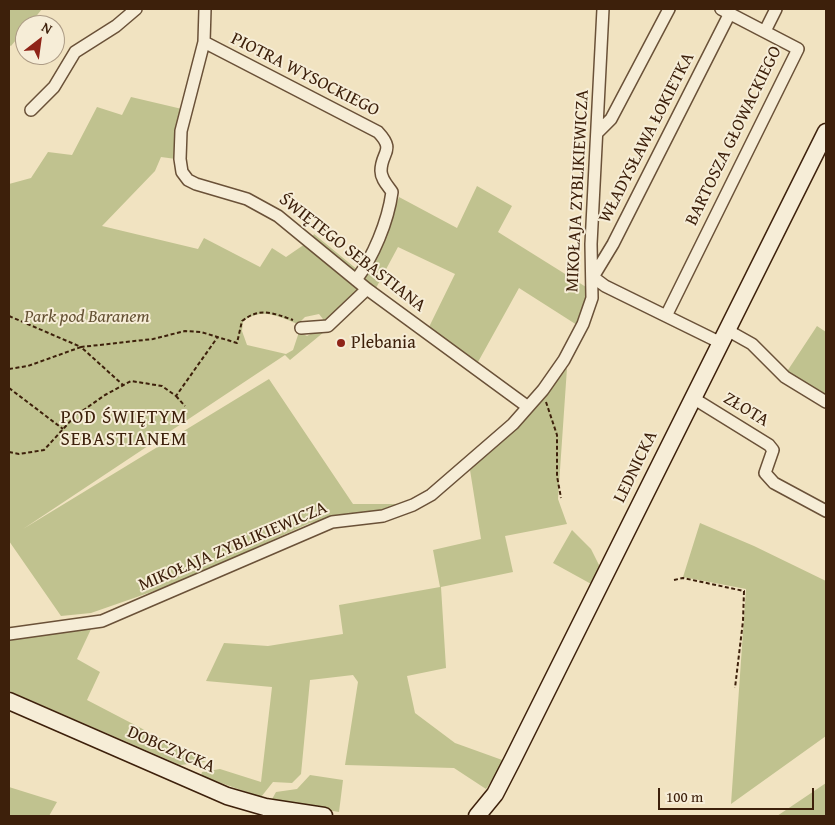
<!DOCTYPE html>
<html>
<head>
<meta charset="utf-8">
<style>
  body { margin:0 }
  #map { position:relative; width:835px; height:825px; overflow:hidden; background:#f1e3c1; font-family:"Gentium Book Plus",serif }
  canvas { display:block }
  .frame { position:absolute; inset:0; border:10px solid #3d200b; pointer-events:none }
  .north { position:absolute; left:15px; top:15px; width:50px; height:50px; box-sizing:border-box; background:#f6edd7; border:1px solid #ac9b85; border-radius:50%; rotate:30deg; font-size:14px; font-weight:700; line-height:20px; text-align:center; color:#3d200b }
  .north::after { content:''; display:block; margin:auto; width:18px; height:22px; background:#8f2418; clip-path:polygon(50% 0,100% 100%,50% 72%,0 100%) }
  .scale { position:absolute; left:658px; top:788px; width:156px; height:22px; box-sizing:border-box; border:2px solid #3d200b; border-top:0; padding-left:6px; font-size:15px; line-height:18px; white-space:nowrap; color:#3d200b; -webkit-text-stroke:4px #f6edd7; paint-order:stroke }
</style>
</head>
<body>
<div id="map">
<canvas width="835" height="825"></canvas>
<div class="frame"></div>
<div class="north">N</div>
<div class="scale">100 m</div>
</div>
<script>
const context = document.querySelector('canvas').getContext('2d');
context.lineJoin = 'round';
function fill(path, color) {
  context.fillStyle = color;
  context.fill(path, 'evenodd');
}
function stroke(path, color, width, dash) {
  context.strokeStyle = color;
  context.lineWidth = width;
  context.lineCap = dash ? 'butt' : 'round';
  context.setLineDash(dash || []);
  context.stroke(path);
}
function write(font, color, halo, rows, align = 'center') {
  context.font = font + ' "Gentium Book Plus",serif';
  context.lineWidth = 4;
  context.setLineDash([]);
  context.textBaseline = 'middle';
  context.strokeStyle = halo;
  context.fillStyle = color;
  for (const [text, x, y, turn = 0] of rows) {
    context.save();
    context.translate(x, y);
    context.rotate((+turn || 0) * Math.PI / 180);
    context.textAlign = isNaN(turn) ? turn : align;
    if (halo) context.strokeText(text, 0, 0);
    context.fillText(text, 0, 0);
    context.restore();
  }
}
const green = new Path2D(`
  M9 9H42L29 25H25V29L11 46 9 45Z
  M131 97 182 109 176 159 161 157 155 171 102 226 198 249 204 238 260 267 272 248 286 257 305 244 359 291 326 323 319 314 305 317 298 324C277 316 262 307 243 321L242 331 247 345 286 354 293 350 299 332 307 336 321 328 324 332 290 360 285 355 23 529 269 379 353 504H399L377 513 310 523 177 583 91 613 61 616 9 541V184L31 178 48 152 72 155 97 107 122 115Z
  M477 186 512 206 498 232 586 287 587 302 577 325 519 288 478 362 429 327 455 274 398 247 376 288 363 280 374 261 399 197 457 228Z
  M314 234 359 271 356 275 311 239Z
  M817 326 826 332 825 395 786 373Z
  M567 368 558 499 567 524 505 536 513 572 441 587 446 668 407 676 415 713 455 743 505 761 486 789 454 768 345 765 358 682 353 675 310 680 301 774 292 783 273 782 261 797 201 776 202 772 220 769 261 782 272 687 206 681 224 643 268 646 343 634 339 605 440 587 433 550 481 539 470 470 542 400Z
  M700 523 754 546 826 581V736L731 804 746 589 683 577Z
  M572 530 591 549 601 569 593 585 553 563Z
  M92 627 77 659 100 672 87 700 206 762 180 765 9 691V639Z
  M310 775 343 780 339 812 271 801 276 792 297 789Z
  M826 783V816H777Z
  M9 787 57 802 49 816H9Z`);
const path = new Path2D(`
  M9 316 81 347 153 339 185 331 201 332 237 343 242 321C260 307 273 313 293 320
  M9 369 28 366 81 347 123 385
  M9 388 63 429
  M176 396 185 406
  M546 402 557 435V476L561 498
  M9 452 19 454 44 450 75 416 105 395 131 381 162 386 176 396 217 338
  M674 580 683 578 744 591 743 621 735 688`);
const street = new Path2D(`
  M205 9 204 42 181 131 180 159 182 172 188 180 196 184 247 199 278 216 367 289 528 407
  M765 31 776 9
  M204 42 378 132C396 151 381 152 381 171 381 179 388 186 392 192 388 222 373 257 356 280
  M31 110 54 87 75 52 116 26 136 9
  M598 132 611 119 669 9
  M593 277 613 244 730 13
  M593 277 605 286 721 343
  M666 316 798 49 721 9
  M301 328 328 326 367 289
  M727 330 752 344 785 377 826 402
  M693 398 769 445 773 450 765 473 774 483 826 511
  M9 634 102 621 332 522 383 516 413 505 431 495 513 424 543 390 564 360 583 324 592 298 591 244 603 9`);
const secondary = new Path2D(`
  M9 701 227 796 265 807 324 816
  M477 816 495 794 512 761 826 132`);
const markers = [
  [341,343,5,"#8f2418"]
];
const streetNames = [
  ["PIOTRA WYSOCKIEGO",305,75,27],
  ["BARTOSZA GŁOWACKIEGO",734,136,-64],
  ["WŁADYSŁAWA ŁOKIETKA",647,138,-63],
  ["MIKOŁAJA ZYBLIKIEWICZA",578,191,-87],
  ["ŚWIĘTEGO SEBASTIANA",352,253,38],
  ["ZŁOTA",746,410,31],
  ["LEDNICKA",636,467,-64],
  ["MIKOŁAJA ZYBLIKIEWICZA",233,547,-23],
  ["DOBCZYCKA",171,750,23]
];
const parkNames = [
  ["Park pod Baranem",87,317]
];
const poiNames = [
  ["Plebania",351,343]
];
const neighbourhoodNames = [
  ["POD ŚWIĘTYM",124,418],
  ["SEBASTIANEM",124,440]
];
fill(green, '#c0c28f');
stroke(street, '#6a5138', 14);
stroke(secondary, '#3d200b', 19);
stroke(path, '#3d200b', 2, [4, 2.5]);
stroke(street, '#f6edd7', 11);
stroke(secondary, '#f6edd7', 16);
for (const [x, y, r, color] of markers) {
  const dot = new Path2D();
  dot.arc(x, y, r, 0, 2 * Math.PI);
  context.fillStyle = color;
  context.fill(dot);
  stroke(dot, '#f6edd7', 2);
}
write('18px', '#3d200b', '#f6edd7', streetNames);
write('italic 18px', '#645133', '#f6edd7', parkNames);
write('18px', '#3d200b', '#f6edd7', poiNames, 'left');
context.letterSpacing = '1px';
write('19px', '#3d200b', '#f6edd7', neighbourhoodNames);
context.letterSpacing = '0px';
</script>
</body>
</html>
